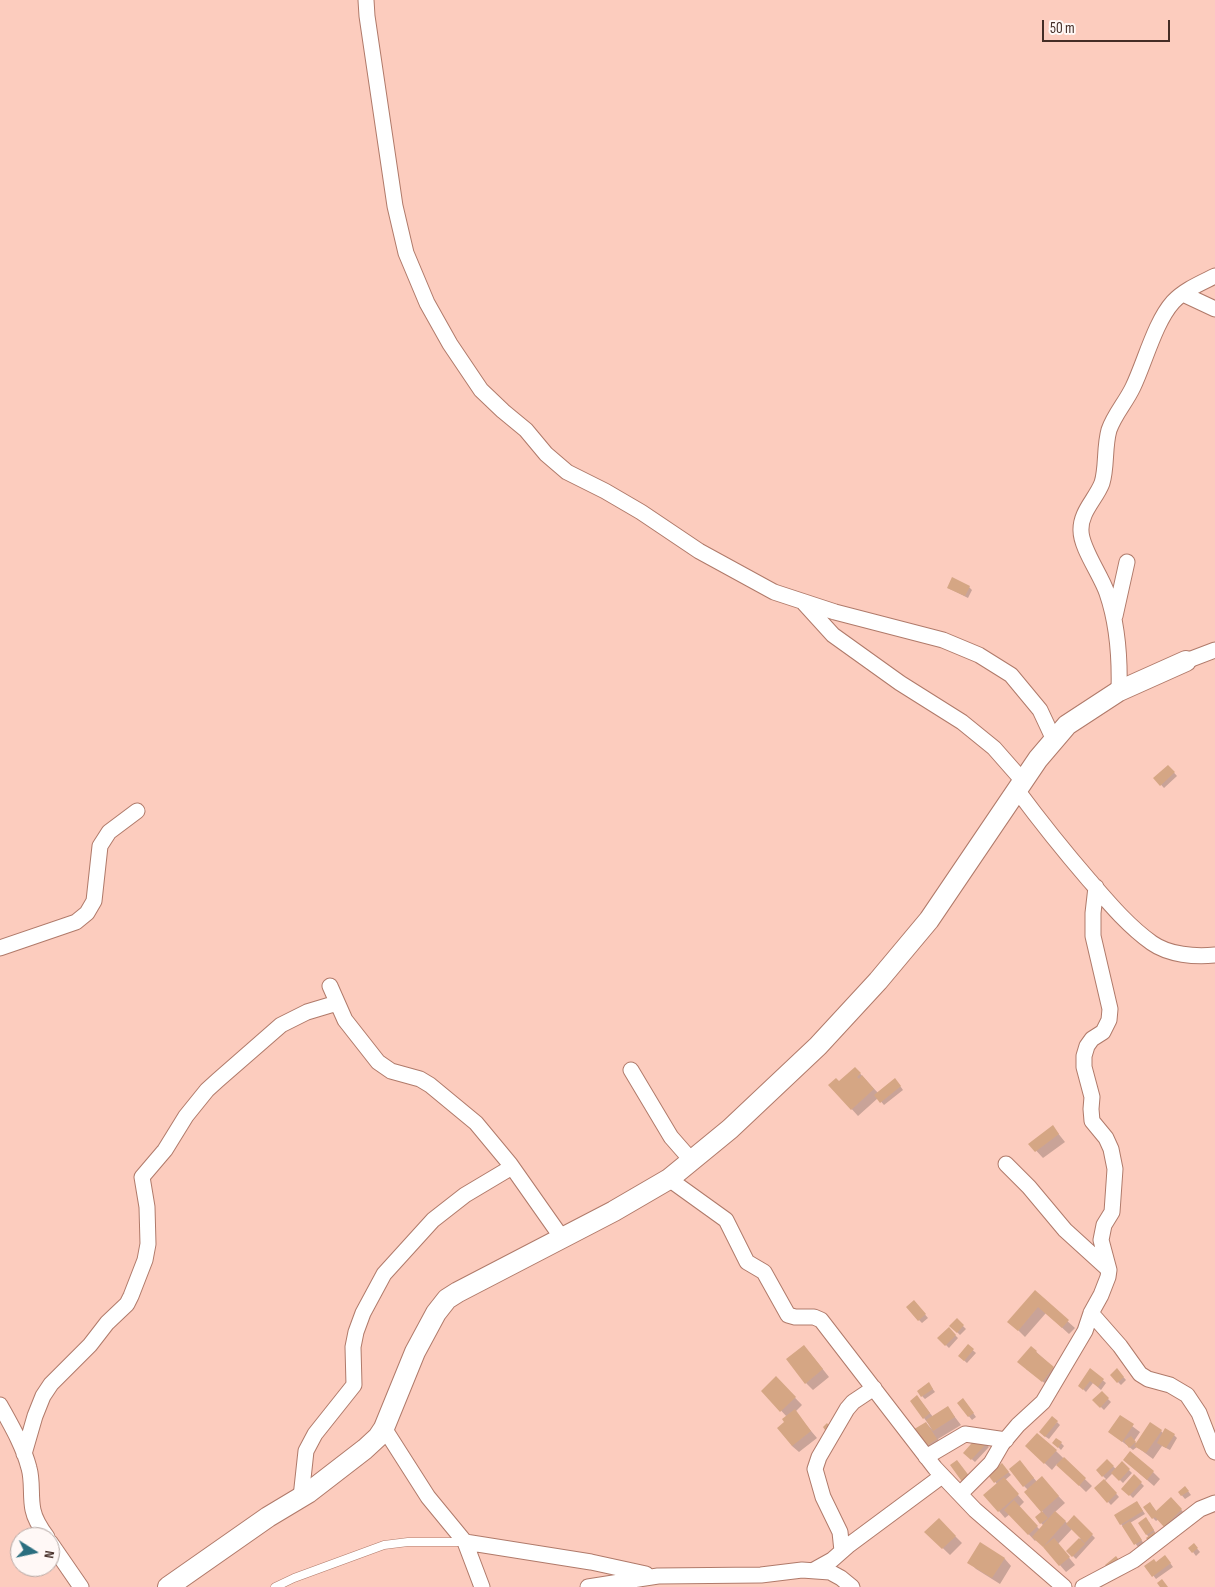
<!DOCTYPE html>
<html>
<head>
<meta charset="utf-8">
<style>
  body { margin:0 }
  #map { position:relative; width:1215px; height:1587px; overflow:hidden; background:#fcccbe; font-family:"Sofia Sans Condensed",sans-serif }
  canvas { display:block }
  .north { position:absolute; left:10px; top:1527px; width:50px; height:50px; box-sizing:border-box; background:#fff8f6; border:1px solid #b4a7a3; border-radius:50%; rotate:100deg; font-size:14px; font-weight:700; line-height:20px; text-align:center; color:#442d26 }
  .north::after { content:''; display:block; margin:auto; width:18px; height:22px; background:#2a6e7f; clip-path:polygon(50% 0,100% 100%,50% 72%,0 100%) }
  .scale { position:absolute; left:1042px; top:20px; width:128px; height:22px; box-sizing:border-box; border:2px solid #442d26; border-top:0; padding-left:6px; font-size:15px; line-height:18px; white-space:nowrap; color:#442d26; -webkit-text-stroke:4px #fff8f6; paint-order:stroke }
</style>
</head>
<body>
<div id="map">
<canvas width="1215" height="1587"></canvas>
<div class="north">N</div>
<div class="scale">50 m</div>
</div>
<script>
const context = document.querySelector('canvas').getContext('2d');
context.lineJoin = 'round';
function fill(path, color) {
  context.fillStyle = color;
  context.fill(path, 'evenodd');
}
function stroke(path, color, width, dash) {
  context.strokeStyle = color;
  context.lineWidth = width;
  context.lineCap = dash ? 'butt' : 'round';
  context.setLineDash(dash || []);
  context.stroke(path);
}
const shadow = new Path2D(`
  M969 587 972 590 968 598 948 588Z
  M1168 766 1177 776 1164 788 1155 778Z
  M855 1068 878 1093 898 1083 903 1090 884 1105 878 1098 858 1116 830 1085 839 1082Z
  M1053 1127 1065 1142 1043 1158 1030 1144Z
  M1035 1292 1075 1328 1069 1334 1046 1313 1025 1337 1016 1328Z
  M917 1305 928 1318 922 1323 919 1320Z
  M957 1320 966 1329 960 1335 951 1326Z
  M949 1329 958 1338 949 1348 939 1338Z
  M968 1346 976 1353 967 1363 959 1356Z
  M1031 1347 1060 1374 1050 1387 1026 1369Z
  M810 1353 829 1377 813 1390 806 1383Z
  M1091 1370 1106 1383 1101 1390 1093 1383 1086 1392 1079 1385Z
  M1117 1370 1126 1380 1121 1385 1111 1375Z
  M776 1378 802 1405 795 1412 817 1438 799 1452 792 1446 786 1422 787 1417 763 1391Z
  M929 1384 935 1392 925 1399 922 1396Z
  M1102 1393 1111 1402 1104 1410 1094 1400Z
  M920 1400 933 1417 948 1408 961 1425 938 1439 943 1446 923 1448 926 1423 933 1430 924 1418Z
  M958 1403H966L976 1417 972 1420Z
  M1120 1417 1140 1432 1134 1441 1137 1444 1161 1431 1164 1434 1174 1435 1177 1438 1170 1450 1162 1446 1153 1459 1137 1447 1133 1450 1110 1432Z
  M1057 1422 1060 1425 1049 1439 1043 1435Z
  M978 1437 989 1447 975 1462 965 1453Z
  M1061 1443 1064 1446 1061 1450 1057 1446Z
  M1056 1451 1092 1486 1086 1492 1057 1464 1052 1470 1034 1453Z
  M1107 1461 1116 1469 1122 1463 1132 1473 1123 1483 1113 1473 1105 1481 1119 1497 1111 1505 1095 1488 1106 1479 1097 1470Z
  M1023 1465 1037 1482 1048 1485 1065 1503 1055 1512 1068 1524 1074 1517 1095 1538 1076 1559 1068 1551 1081 1538 1072 1529 1058 1544 1075 1565 1066 1572 1044 1547 1036 1540 1035 1541 1010 1514 1005 1518 999 1511 997 1484 990 1475 1005 1468 1011 1475 1005 1480 1024 1502 1019 1507 1040 1530 1044 1526 1041 1523 1043 1512 1026 1492 1028 1490 1024 1486Z
  M1132 1467 1153 1472 1160 1479 1154 1486Z
  M1134 1476 1144 1486 1133 1498 1123 1488Z
  M1188 1491 1191 1495 1185 1499 1179 1492Z
  M1171 1499 1188 1517 1171 1532 1159 1519 1156 1521 1153 1518V1507L1157 1512Z
  M1137 1502 1145 1514 1130 1523 1144 1544 1138 1547 1121 1524Z
  M939 1520 962 1543 950 1555 926 1532Z
  M1149 1522 1156 1534 1154 1545 1139 1523Z
  M980 1544 1005 1559 1011 1566 1000 1584 976 1569 969 1562Z
  M1194 1545 1200 1552 1196 1556 1190 1548Z
  M1168 1560 1173 1567 1156 1579 1146 1566Z`);
const building = new Path2D(`
  M952 577 970 586 965 596 947 588Z
  M1168 765 1175 772 1160 786 1153 778Z
  M855 1067 861 1073 857 1077 859 1079 862 1075 874 1089 851 1110 828 1085 836 1078 839 1081Z
  M895 1078 901 1086 880 1103 874 1095Z
  M1053 1125 1059 1134 1035 1152 1028 1144Z
  M1035 1290 1069 1320 1062 1328 1038 1307 1018 1331 1007 1322Z
  M914 1300 926 1314 918 1321 906 1307Z
  M957 1318 964 1325 957 1333 949 1326Z
  M949 1327 956 1335 945 1346 937 1338Z
  M968 1344 974 1349 964 1361 958 1356Z
  M804 1345 823 1369 805 1384 786 1359Z
  M1031 1346 1037 1351 1036 1352 1054 1367 1042 1382 1017 1362Z
  M1090 1368 1104 1379 1098 1387 1090 1381 1083 1390 1078 1386Z
  M1117 1368 1124 1377 1117 1383 1110 1375Z
  M776 1376 796 1397 780 1412 761 1391Z
  M929 1382 933 1389 921 1397 917 1391Z
  M1102 1391 1109 1398 1100 1408 1092 1400Z
  M917 1395 930 1413 923 1419 910 1401Z
  M963 1398 974 1413 968 1417 957 1403Z
  M948 1406 955 1417 933 1431 926 1420Z
  M795 1409 811 1431 792 1446 777 1428 784 1422 782 1419Z
  M1120 1415 1134 1424 1122 1442 1108 1432Z
  M1052 1416 1058 1421 1045 1437 1039 1432Z
  M926 1422 937 1439 922 1449 911 1431Z
  M1150 1422 1162 1430 1146 1453 1134 1446Z
  M827 1423 832 1430 827 1433 823 1427Z
  M1165 1428 1175 1434 1166 1448 1157 1443Z
  M1037 1433 1057 1450 1044 1464 1025 1446Z
  M978 1436 987 1443 971 1460 963 1453Z
  M1131 1436 1136 1442 1129 1448 1124 1441Z
  M1056 1438 1062 1442 1058 1448 1052 1443Z
  M1130 1451 1154 1471 1147 1480 1123 1460Z
  M1064 1457 1086 1478 1079 1486 1056 1465Z
  M1107 1459 1114 1466 1102 1477 1096 1470Z
  M957 1460 970 1477 963 1483 950 1465Z
  M1020 1460 1034 1478 1023 1487 1009 1469Z
  M1122 1461 1130 1469 1119 1481 1111 1473Z
  M1002 1463 1009 1472 994 1483 988 1475Z
  M1134 1474 1142 1482 1129 1496 1121 1489Z
  M1042 1476 1059 1496 1042 1511 1048 1518 1040 1524 1035 1517 1041 1512 1024 1492Z
  M1004 1477 1019 1494 998 1512 983 1495Z
  M1104 1479 1117 1493 1107 1503 1094 1488Z
  M1185 1486 1189 1491 1181 1496 1178 1492Z
  M1171 1497 1182 1509 1164 1527 1155 1517 1152 1519 1143 1507 1150 1502 1156 1511Z
  M1014 1500 1038 1526 1028 1535 1004 1510Z
  M1137 1501 1143 1511 1120 1525 1114 1515Z
  M1055 1511 1066 1521 1043 1547 1032 1537Z
  M1074 1515 1093 1534 1085 1543 1066 1524Z
  M1146 1517 1154 1530 1146 1535 1138 1523Z
  M939 1518 956 1536 942 1549 924 1532Z
  M1130 1521 1142 1540 1134 1545 1122 1526Z
  M1154 1532 1157 1537 1150 1543 1146 1538Z
  M1054 1538 1070 1557 1059 1566 1043 1547Z
  M1079 1538 1085 1544 1072 1557 1066 1551Z
  M980 1542 1005 1558 992 1578 967 1563Z
  M1194 1543 1198 1548 1192 1553 1188 1548Z
  M1165 1555 1171 1563 1152 1577 1144 1566 1154 1559 1156 1562Z
  M1116 1556 1121 1563 1110 1572 1105 1565Z
  M1162 1579 1168 1587H1160L1157 1583Z`);
const lane = new Path2D(`
  M275 1587 294 1578 384 1545 408 1542H465`);
const street = new Path2D(`
  M366 0 367 16 395 206 406 253 427 303 450 344 481 390 503 411 526 430 546 454 567 472 605 491 641 512 699 551 774 592 835 612 943 640 979 655 1011 675 1040 710 1054 740
  M1183 294 1215 309
  M803 602 833 635 900 683 962 722 994 748 1023 781
  M1115 616 1127 562
  M1186 661 1215 650
  M1119 691C1120 658 1118 625 1107 593 1101 575 1081 548 1081 531 1080 512 1096 499 1102 483 1107 467 1104 448 1109 430 1114 415 1126 402 1133 387 1145 362 1155 322 1173 302 1184 290 1201 283 1215 276
  M1017 790C1040 821 1064 851 1089 880 1108 902 1128 926 1152 943 1169 955 1195 957 1215 955
  M0 948 76 922 87 913 94 901 100 846 109 832 137 811
  M330 986 345 1020 378 1062 391 1071 420 1079 430 1085 476 1123 510 1164 562 1238
  M631 1070 671 1137 692 1161
  M1006 1164 1029 1187 1065 1230 1109 1270
  M669 1179 726 1220 747 1262 764 1272 788 1315 795 1317H814L821 1320 935 1468 975 1510 1064 1587
  M1091 1313 1120 1346 1140 1374 1148 1379 1170 1385 1187 1395 1199 1413 1213 1449 1215 1452
  M0 1405C11 1425 23 1445 29 1468 33 1482 30 1496 33 1510 35 1520 41 1529 47 1537
  M384 1428 428 1497 465 1542 482 1587
  M24 1454 35 1416 43 1396 51 1384 90 1345 107 1323 127 1304 131 1296 145 1260 148 1244 147 1207 142 1177 165 1150 186 1116 207 1090 218 1080 281 1025 307 1012 337 1003
  M926 1457 965 1434 1006 1440
  M960 1494 991 1463 1002 1444 1018 1425 1043 1402 1085 1331 1091 1313 1101 1295 1108 1277 1109 1270 1101 1240 1104 1225 1112 1212 1115 1169 1111 1149 1106 1138 1092 1121 1091 1109 1092 1097 1084 1067V1056L1087 1046 1092 1039 1103 1032 1109 1020 1110 1009 1093 936V913L1096 887
  M301 1497 306 1451 315 1434 354 1385 353 1347 356 1332 363 1313 384 1274 433 1220 465 1195 512 1167
  M50 1542 81 1587
  M465 1542 591 1562 646 1574
  M842 1551 840 1532 823 1497 815 1469 819 1457 847 1409 853 1402 874 1388
  M814 1570 832 1560 849 1545 942 1476
  M588 1587 658 1576 761 1575 802 1570 830 1572 841 1578 852 1587
  M1083 1587 1134 1560 1200 1509 1215 1503`);
const secondary = new Path2D(`
  M168 1587 268 1517 308 1493 365 1449 378 1437 384 1428 415 1352 436 1313 447 1299 458 1292 614 1211 669 1179 730 1129 818 1046 878 981 929 920 1038 759 1067 725 1119 691 1186 661`);
fill(shadow, '#0003');
fill(building, '#d5a684');
stroke(lane, '#b07a6a', 9);
stroke(street, '#b07a6a', 17);
stroke(secondary, '#b07a6a', 22);
stroke(lane, '#fff', 8);
stroke(street, '#fff', 15);
stroke(secondary, '#fff', 20);
</script>
</body>
</html>
